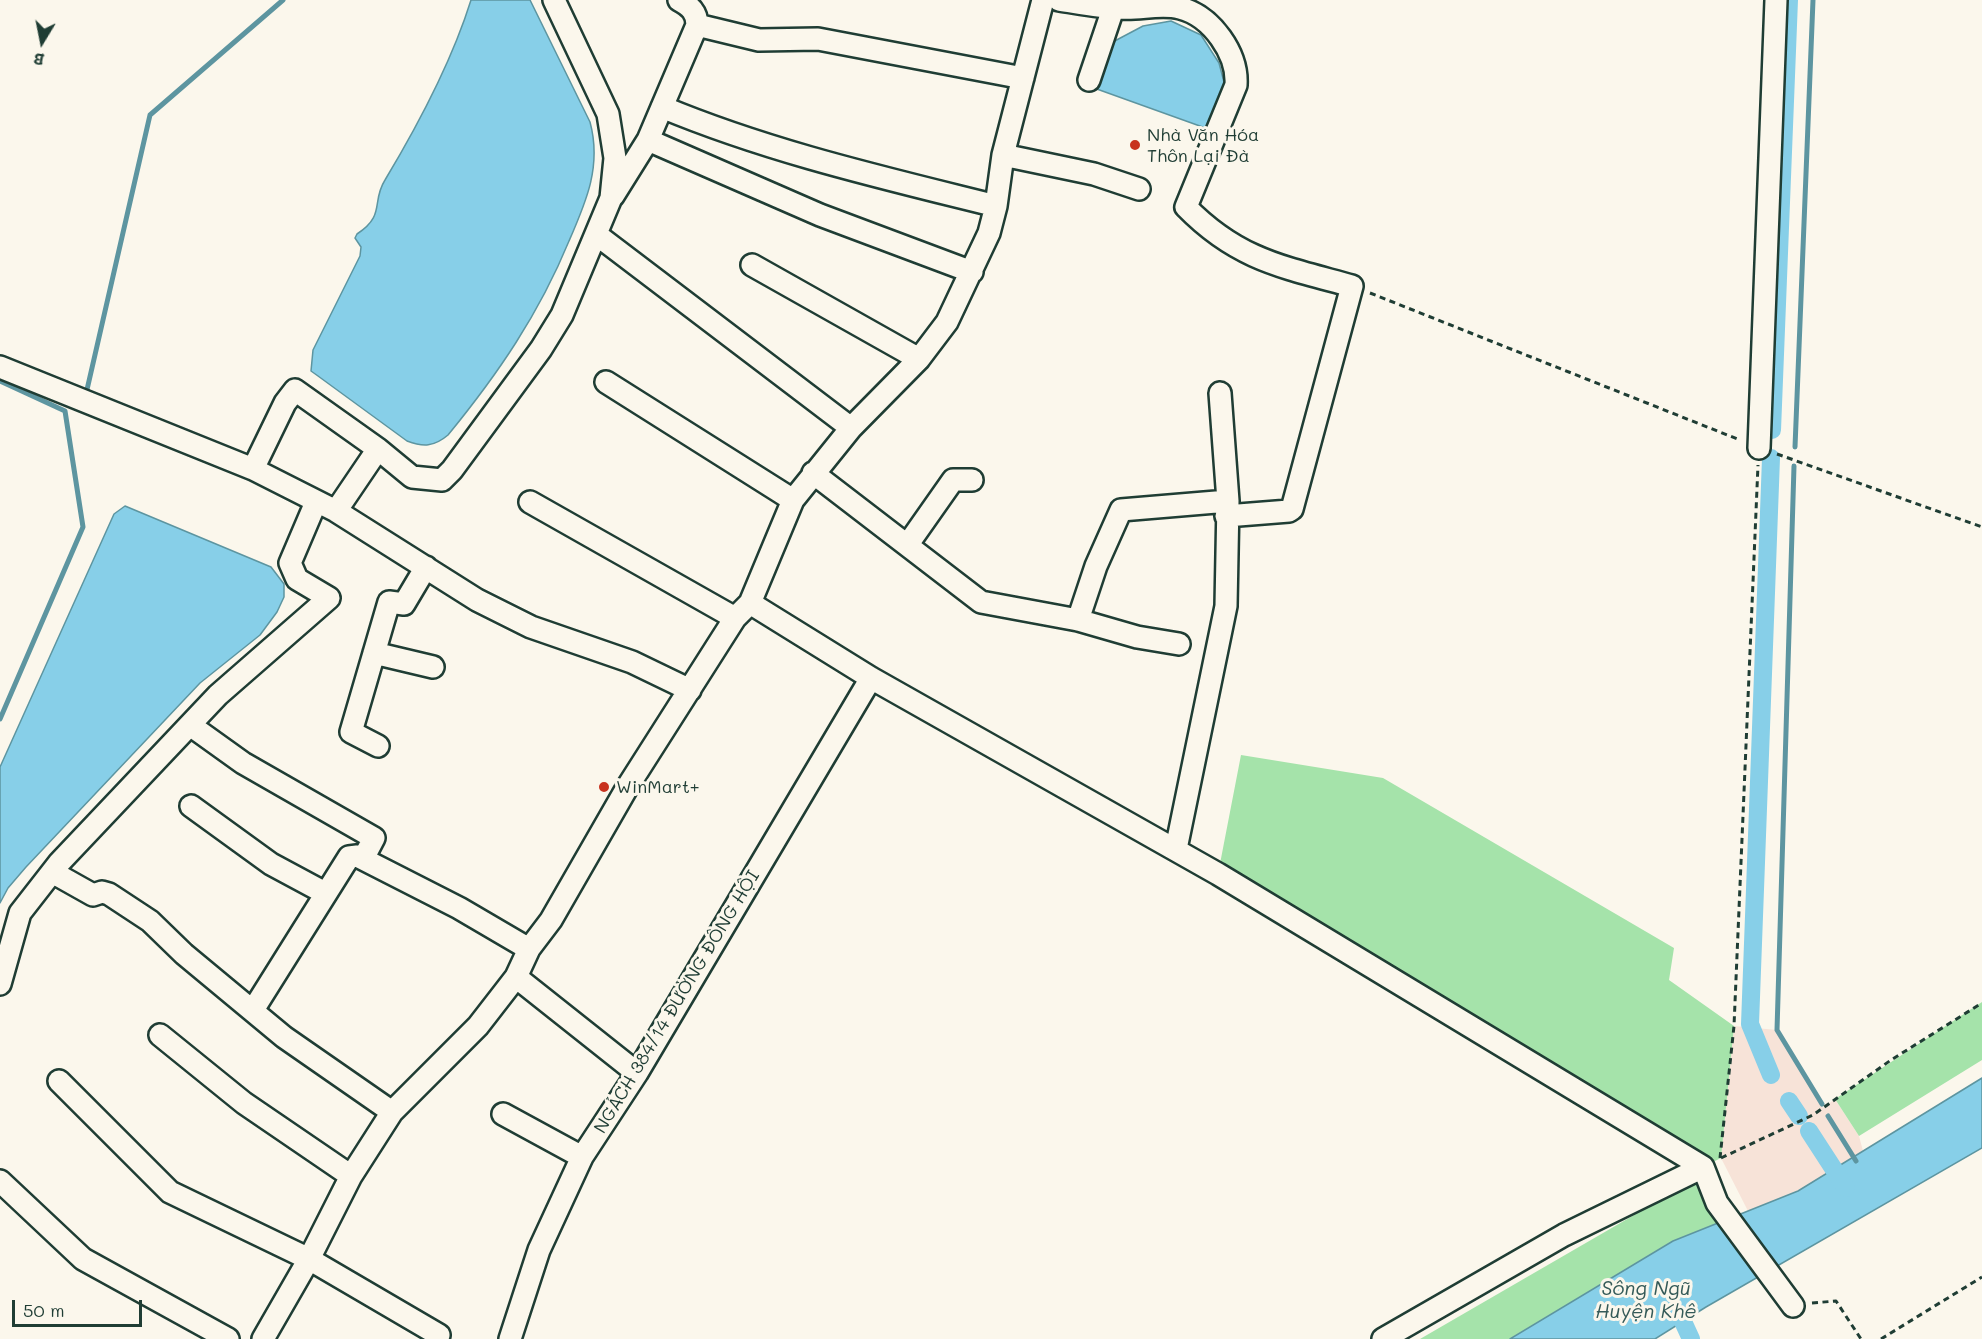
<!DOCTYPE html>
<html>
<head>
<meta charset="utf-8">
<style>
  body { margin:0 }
  #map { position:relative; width:1982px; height:1339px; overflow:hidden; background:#fbf7ec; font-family:Mali,sans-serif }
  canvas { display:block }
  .north { position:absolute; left:12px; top:12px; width:60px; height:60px; -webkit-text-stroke:4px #fbf7ec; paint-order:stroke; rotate:190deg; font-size:16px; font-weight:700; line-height:24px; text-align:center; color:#1f3d34 }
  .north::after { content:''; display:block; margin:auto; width:21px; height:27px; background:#1f3d34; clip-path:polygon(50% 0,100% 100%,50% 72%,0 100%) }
  .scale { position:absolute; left:12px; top:1300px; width:130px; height:27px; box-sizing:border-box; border:3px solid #1f3d34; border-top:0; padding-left:8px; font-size:18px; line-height:21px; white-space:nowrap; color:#1f3d34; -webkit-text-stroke:4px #fbf7ec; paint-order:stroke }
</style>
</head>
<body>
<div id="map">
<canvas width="1982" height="1339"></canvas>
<div class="north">B</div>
<div class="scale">50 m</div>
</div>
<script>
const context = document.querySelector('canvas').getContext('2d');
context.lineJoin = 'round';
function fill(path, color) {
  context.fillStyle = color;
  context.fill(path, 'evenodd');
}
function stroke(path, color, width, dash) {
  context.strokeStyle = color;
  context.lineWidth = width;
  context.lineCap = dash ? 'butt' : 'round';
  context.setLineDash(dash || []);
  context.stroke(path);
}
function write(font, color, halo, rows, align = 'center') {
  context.font = font + ' Mali,sans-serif';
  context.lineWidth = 6;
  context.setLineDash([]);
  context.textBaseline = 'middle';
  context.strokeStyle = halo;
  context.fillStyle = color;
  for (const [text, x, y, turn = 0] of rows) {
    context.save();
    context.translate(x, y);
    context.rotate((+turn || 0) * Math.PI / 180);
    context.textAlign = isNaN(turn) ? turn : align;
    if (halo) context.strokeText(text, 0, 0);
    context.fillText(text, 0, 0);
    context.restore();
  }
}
const built = new Path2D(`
  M1734 1026 1777 1030 1823 1108 1835 1099 1859 1136 1863 1151 1798 1191 1748 1211 1721 1158Z`);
const green = new Path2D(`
  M1241 755 1383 778 1674 948 1669 980 1734 1026 1721 1158 1703 1167 1218 874Z
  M1982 1002V1060L1859 1136 1835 1099Z
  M1698 1178 1718 1223 1673 1241 1510 1339H1420Z`);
const water = new Path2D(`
  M471 0H530L590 122C602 166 586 202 569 241 539 314 498 374 448 435 434 447 423 447 407 441L318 376 311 371 313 350 360 256 361 247 355 238 357 234C386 215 371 202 385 180 418 125 452 61 471 0Z
  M1171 21 1201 35 1219 63 1225 86 1211 130 1094 88 1109 44 1143 26Z
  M125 506 271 567 284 584V597L277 612 260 635 200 683 26 867 8 888 0 903V767L114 514Z
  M1982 1078V1148L1706 1307 1655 1339H1510L1673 1241 1798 1191Z`);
const stream = new Path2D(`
  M0 381 65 411 83 527 0 719
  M86 394 150 115 283 0
  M1795 447 1813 0
  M1794 466 1777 1030 1822 1104
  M1828 1116 1856 1161`);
const canal = new Path2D(`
  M1772 430 1789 0
  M1771 458 1750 1024 1771 1075
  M1789 1101 1799 1116
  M1809 1131 1846 1188
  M1675 1304 1691 1339`);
const path = new Path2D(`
  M1370 293 1740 440
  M1777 454 1982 527
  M1720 1158 1734 1026 1758 465
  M1721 1158 1813 1115 1891 1060 1982 1003
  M1812 1303 1836 1301 1861 1339
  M1881 1339 1982 1277`);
const minor = new Path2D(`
  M1059 0C1079 3 1099 7 1120 8 1139 10 1160 3 1180 8 1212 16 1238 54 1236 85L1186 207C1238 260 1283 267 1352 286L1292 509 1289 511 1226 516
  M697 25 759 40 818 39 1023 78
  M1089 80 1116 0
  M662 107C770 152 884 178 996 206
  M648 140 820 215 972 272
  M1003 155 1094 174 1139 189
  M613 196 648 140 697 25C697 12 690 6 679 0
  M597 235 851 428
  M752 265 919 359
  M0 367 253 469 336 511 477 600 531 627 632 662 690 690
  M606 382 793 500
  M1759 448 1776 0
  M253 469 285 403 295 390 378 449 412 477 442 480 452 470 541 349 562 315 611 198 615 158 608 114 554 0
  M813 473 981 602 1078 620 1137 637 1179 644
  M530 502 735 618
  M336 511 378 449
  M908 544 953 480H972
  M750 603 871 678 1218 874 1703 1167 1717 1203 1793 1306
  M1078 620 1096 566 1121 510 1228 501
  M374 653 433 667
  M190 725 243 763 374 838 363 859
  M378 746 351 732 389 602 404 604 426 567
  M191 806 271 864 325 893
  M1176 849 1226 606 1228 501 1220 393
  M52 872 93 895 102 892 109 894 150 921 184 954 284 1037 392 1112
  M516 977 637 1073
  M0 984 20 913 59 863 218 695 329 598 297 579 290 563 316 502
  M253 1010 349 857 357 856 459 908 529 949
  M160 1035 244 1103 351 1176
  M59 1081 170 1192 309 1259 439 1335
  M503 1114 582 1157
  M0 1181 83 1259 228 1339
  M263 1339 309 1259 351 1176 392 1112 478 1026 516 977 529 949 551 920 628 786 735 618 750 603 793 500 851 428 919 359 947 322 989 233 996 206 1003 155 1043 0
  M510 1339 539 1250 582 1157 637 1073 871 678
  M1383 1339 1564 1235 1703 1167`);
const markers = [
  [1135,145,6,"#c8321e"],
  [604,787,6,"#c8321e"]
];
const poiNames = [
  ["Nhà Văn Hóa",1147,135],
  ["Thôn Lại Đà",1147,156],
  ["WinMart+",616,787]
];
const streetNames = [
  ["NGÁCH 384/14 ĐƯỜNG ĐÔNG HỘI",677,1002,-59]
];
const waterNames = [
  ["Sông Ngũ",1646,1289],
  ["Huyện Khê",1646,1312]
];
fill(built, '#f7e3d8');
fill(green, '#a5e3aa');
fill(water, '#87cfe8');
stroke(water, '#5d95a0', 1.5);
stroke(stream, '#5d95a0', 5);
stroke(canal, '#87cfe8', 18);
stroke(minor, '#1f3d34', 26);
stroke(path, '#1f3d34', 3, [6, 4.5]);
stroke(minor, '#fbf7ec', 21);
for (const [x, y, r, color] of markers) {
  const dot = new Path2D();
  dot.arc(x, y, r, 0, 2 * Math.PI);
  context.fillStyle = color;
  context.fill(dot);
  stroke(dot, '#fbf7ec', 2);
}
write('18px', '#1f3d34', '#fbf7ec', poiNames, 'left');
write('18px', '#1f3d34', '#fbf7ec', streetNames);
write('italic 20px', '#345a58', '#fbf7ec', waterNames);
</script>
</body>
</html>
